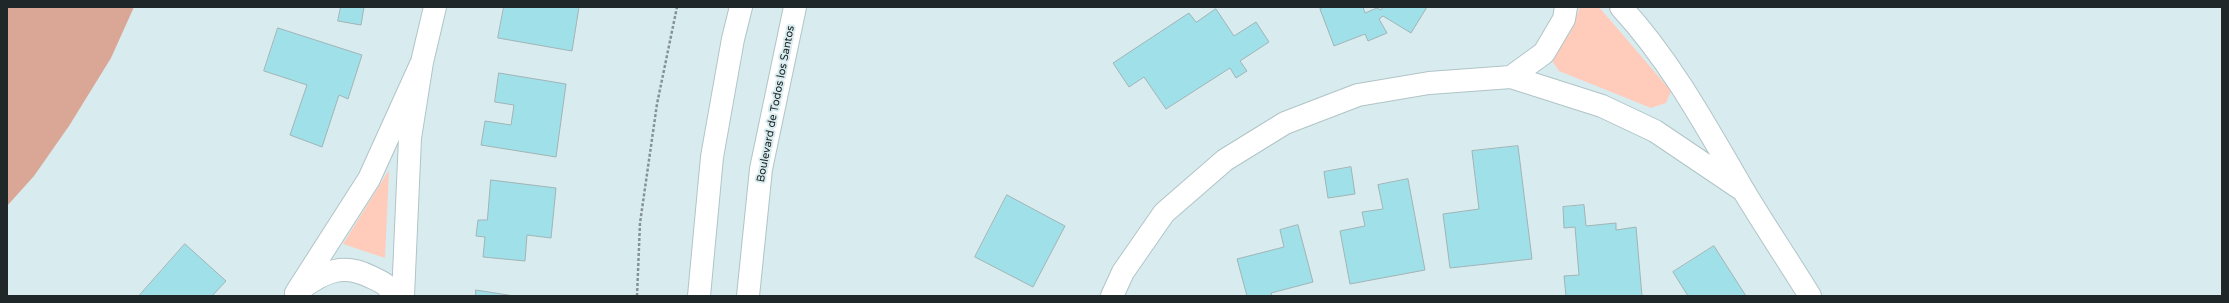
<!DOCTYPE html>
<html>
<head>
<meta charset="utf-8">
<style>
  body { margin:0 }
  #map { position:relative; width:2229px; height:303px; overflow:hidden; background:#d8ecef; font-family:"Varela Round",sans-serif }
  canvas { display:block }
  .frame { position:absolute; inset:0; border:8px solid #202728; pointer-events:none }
</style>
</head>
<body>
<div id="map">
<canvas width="2229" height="303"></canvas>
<div class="frame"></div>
</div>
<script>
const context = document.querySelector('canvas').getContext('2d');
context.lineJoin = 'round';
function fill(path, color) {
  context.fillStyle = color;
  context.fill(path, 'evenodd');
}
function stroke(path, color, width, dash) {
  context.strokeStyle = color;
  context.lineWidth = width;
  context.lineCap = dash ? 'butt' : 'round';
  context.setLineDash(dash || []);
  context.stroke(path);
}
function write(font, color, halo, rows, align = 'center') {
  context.font = font + ' "Varela Round",sans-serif';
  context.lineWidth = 4;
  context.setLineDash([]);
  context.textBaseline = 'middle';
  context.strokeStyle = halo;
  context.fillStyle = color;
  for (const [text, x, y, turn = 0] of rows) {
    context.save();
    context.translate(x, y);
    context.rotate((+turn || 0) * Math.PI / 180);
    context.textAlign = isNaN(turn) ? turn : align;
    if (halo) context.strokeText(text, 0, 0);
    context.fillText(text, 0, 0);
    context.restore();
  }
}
const green = new Path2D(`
  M1580 7H1599L1671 91 1666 103 1651 108 1559 71 1550 58 1570 33Z
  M389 170 385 258 343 244Z`);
const water = new Path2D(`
  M7 7H134L111 58 69 126 34 176 7 206Z`);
const building = new Path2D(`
  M341 7H364L361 25 338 21Z
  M504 7H579L572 51 498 38Z
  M1324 7H1363L1365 13 1377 8 1381 10 1383 7H1427L1411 33 1383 16 1379 19 1387 33 1368 41 1365 34 1334 46 1320 9Z
  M1216 9 1234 36 1256 22 1269 42 1240 61 1247 71 1236 78 1230 68 1166 109 1144 77 1129 87 1113 63 1189 13 1196 22Z
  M278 28 362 55 348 99 339 95 322 147 290 135 307 85 264 71Z
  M499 73 566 84 556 157 481 145 485 121 511 125 514 105 495 102Z
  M1518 146 1532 259 1450 268 1443 214 1479 209 1472 151Z
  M1351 167 1355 194 1328 198 1324 172Z
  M1408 179 1425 270 1350 284 1340 231 1365 226 1362 212 1383 209 1378 185Z
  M491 180 556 188 551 238 527 235 525 261 483 257 485 237 476 236 478 220H487Z
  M1007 195 1065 226 1033 287 975 257Z
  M1584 205 1586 226 1616 223V230L1636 227 1642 296H1566L1564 276 1579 275 1575 227 1564 228 1563 207Z
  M1298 225 1313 282 1271 293 1272 296H1247L1237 259 1284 247 1280 230Z
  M185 244 226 281 212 296H139Z
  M1714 246 1746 296H1688L1673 272Z
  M476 290 514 296H476Z`);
const path = new Path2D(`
  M637 296 640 223 657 104 677 7`);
const minor = new Path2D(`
  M1621 7C1670 60 1706 126 1742 188 1764 225 1788 260 1810 296
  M422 62 435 7
  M1511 77 1544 53 1564 19 1566 7
  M302 288C325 271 344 263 371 277 384 283 387 284 394 296
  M296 293 369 179 422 62 410 138 403 296
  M1112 296 1123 272 1164 213 1225 160 1285 123 1358 95 1429 83 1511 77 1602 106 1655 131 1744 191`);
const tertiary = new Path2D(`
  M699 296 712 157 733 39 741 7
  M748 296 761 169 795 7`);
const streetNames = [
  ["Boulevard de Todos los Santos",776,104,-79]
];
fill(green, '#ffccbc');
fill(water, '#daa796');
fill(building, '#a0e0e9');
stroke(building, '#a0b4b6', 1);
stroke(minor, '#b0c4c7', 24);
stroke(tertiary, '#b0c4c7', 24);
stroke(path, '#859395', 2.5, [3, 2]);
stroke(minor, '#fff', 22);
stroke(tertiary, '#fff', 22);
write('11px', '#202728', '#d8ecef', streetNames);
</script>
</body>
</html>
